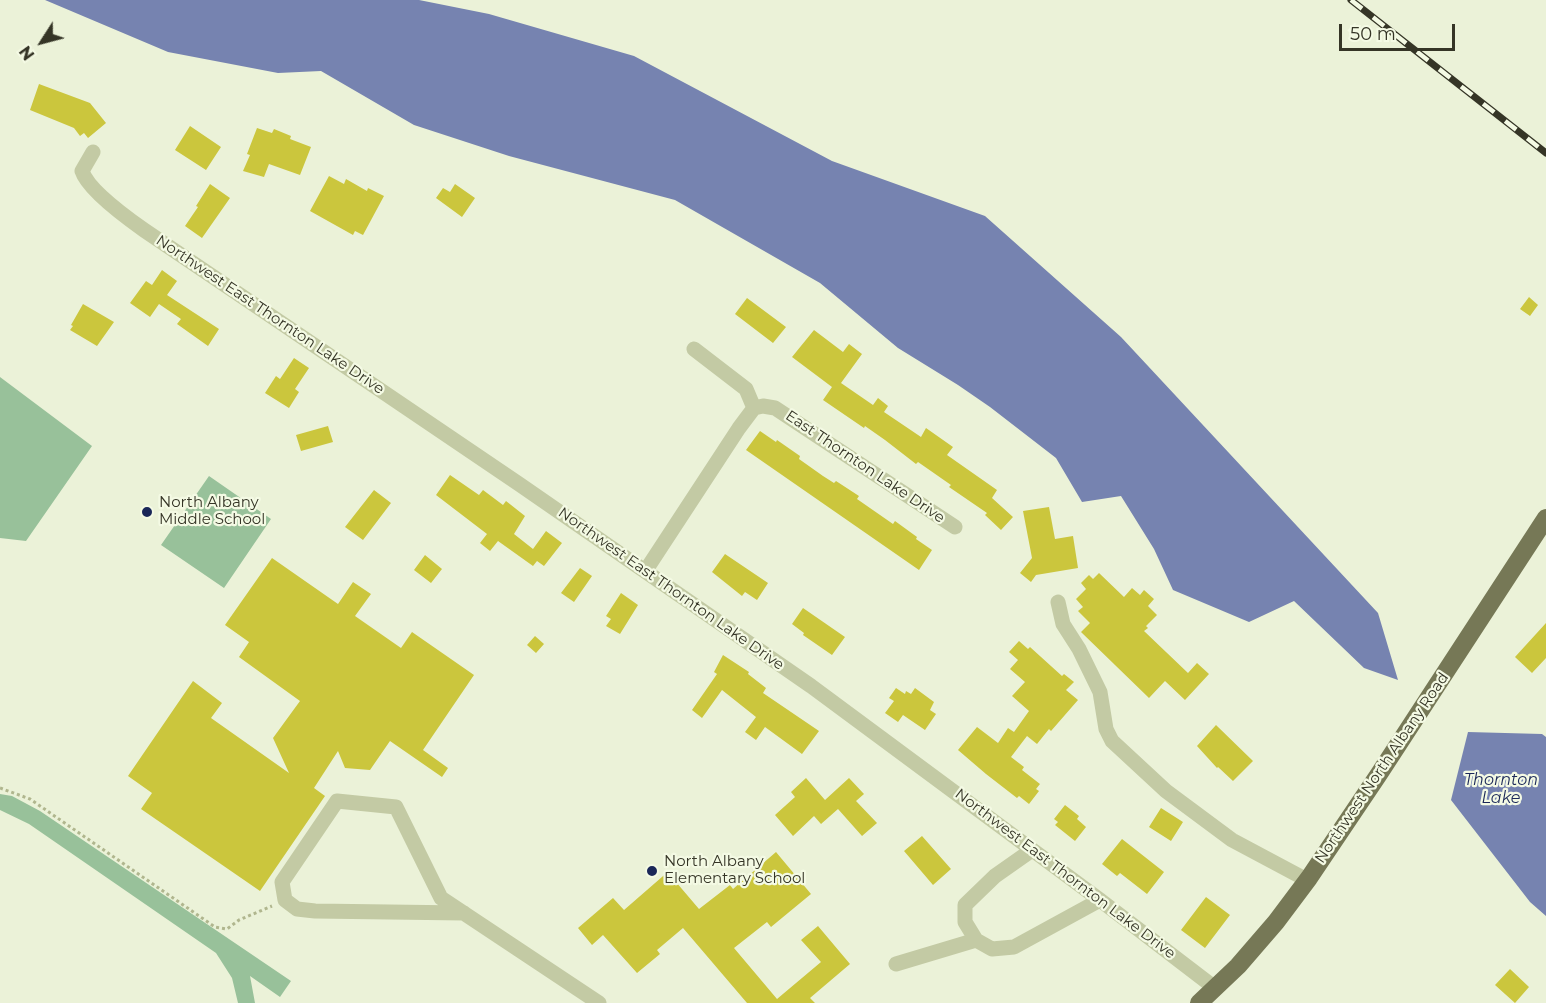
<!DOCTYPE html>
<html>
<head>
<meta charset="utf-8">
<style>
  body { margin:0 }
  #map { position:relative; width:1546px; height:1003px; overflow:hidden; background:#ebf2d8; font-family:Montserrat,sans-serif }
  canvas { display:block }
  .north { position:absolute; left:12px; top:12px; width:60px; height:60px; -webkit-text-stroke:4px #f4fae4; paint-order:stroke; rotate:234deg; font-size:16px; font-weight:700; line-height:24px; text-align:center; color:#353526 }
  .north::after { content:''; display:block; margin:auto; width:21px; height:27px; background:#353526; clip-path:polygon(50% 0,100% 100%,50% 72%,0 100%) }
  .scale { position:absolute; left:1339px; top:24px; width:116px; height:27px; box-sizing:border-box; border:3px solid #353526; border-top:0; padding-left:8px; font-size:18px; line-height:21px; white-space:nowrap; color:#353526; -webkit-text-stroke:4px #f4fae4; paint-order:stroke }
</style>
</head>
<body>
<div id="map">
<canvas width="1546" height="1003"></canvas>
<div class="north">N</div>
<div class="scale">50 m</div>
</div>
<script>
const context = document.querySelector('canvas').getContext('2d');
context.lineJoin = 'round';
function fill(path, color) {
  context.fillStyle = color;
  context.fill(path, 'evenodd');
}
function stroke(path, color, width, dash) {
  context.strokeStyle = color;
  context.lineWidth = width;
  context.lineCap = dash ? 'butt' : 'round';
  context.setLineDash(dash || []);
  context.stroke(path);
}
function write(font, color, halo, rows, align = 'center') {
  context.font = font + ' Montserrat,sans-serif';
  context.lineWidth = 4.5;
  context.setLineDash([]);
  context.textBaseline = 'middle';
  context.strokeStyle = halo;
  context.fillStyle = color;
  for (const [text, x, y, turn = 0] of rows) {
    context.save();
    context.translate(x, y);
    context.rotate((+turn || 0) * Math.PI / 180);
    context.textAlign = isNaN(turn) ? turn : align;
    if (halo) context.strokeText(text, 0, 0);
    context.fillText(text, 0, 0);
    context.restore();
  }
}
const green = new Path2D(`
  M0 377 92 446 26 541 0 538Z
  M209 476 271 519 224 588 161 545Z
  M0 794 12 796 40 811 291 981 280 997 250 976 255 1003H238L232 978 216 953 29 824 0 810Z`);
const water = new Path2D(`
  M45 0H419L489 14 634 56 832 161 985 216 1121 337 1378 613 1398 680 1364 668 1294 601 1249 622 1173 590 1154 549 1121 496 1082 502 1056 458 990 407 958 385 898 348 820 283 675 200 509 156 414 125 321 71 278 73 168 52Z
  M1468 732 1542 734 1546 737V916L1530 902 1451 800Z`);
const building = new Path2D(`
  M39 84 90 103 106 123 88 138 84 133 80 136 74 128 30 110Z
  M190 126 221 147 206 170 175 150Z
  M257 128 272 133 274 129 291 136 290 139 311 147 300 175 269 164 264 177 243 171 250 155 247 154Z
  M329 176 344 184 346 179 367 191 368 188 384 196 363 235 355 231 353 235 310 211Z
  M210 184 230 198 202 238 185 226 198 207 196 206Z
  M455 184 475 198 462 217 436 198 443 188 450 192Z
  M162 270 177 281 167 295 219 329 208 346 177 324 181 319 159 304 150 317 130 303 146 281 152 285Z
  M1529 297 1538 305 1530 316 1520 309Z
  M747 298 786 327 773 343 735 314Z
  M83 304 114 322 97 346 70 330 73 326 71 325Z
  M814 330 843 352 849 344 862 354 841 383 873 405 878 398 888 406 884 412 921 437 926 428 953 447 947 455 997 490 992 498 1013 517 1001 530 985 515 987 513 949 487 951 485 918 462 916 464 885 440 865 426 864 428 823 400 832 387 792 357Z
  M294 358 309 368 295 389 299 392 289 408 265 393 276 376 280 379Z
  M328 426 333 442 301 451 296 435Z
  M760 431 776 442 777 440 800 456 799 459 823 476 834 483 836 481 859 496 857 499 893 524 895 521 917 537 916 539 932 550 919 570 746 450Z
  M450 475 479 495 483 490 503 505 506 501 525 516 514 534 533 549 546 531 562 543 544 566 537 561 533 566 498 541 490 551 480 543 487 534 436 495Z
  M374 490 391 503 363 540 345 527Z
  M1049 507 1055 539 1073 536 1078 568 1036 575 1031 582 1020 573 1032 558 1023 511Z
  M725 554 768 583 757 600 745 592 742 596 712 572Z
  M425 555 442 569 431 583 414 570Z
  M272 558 338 604 353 582 371 594 355 616 401 648 412 632 474 675 423 750 448 768 442 777 390 741 370 770 345 768 338 751 314 788 325 796 260 891 141 809 152 793 128 776 193 681 222 703 211 718 289 773 273 738 300 701 239 657 249 642 225 625Z
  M580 568 592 576 574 602 561 593Z
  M1099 573 1124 597 1132 588 1140 595 1144 590 1154 599 1148 606 1157 615 1146 626 1148 628 1144 631 1188 673 1197 663 1209 674 1185 700 1165 681 1149 698 1081 632 1090 623 1078 611 1083 607 1076 599 1086 589 1081 583 1089 575 1093 579Z
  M621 593 638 605 620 634 606 626 611 619 606 616Z
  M803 608 845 637 832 655 803 635 804 633 792 624Z
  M1546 623V658L1532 673 1515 657Z
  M535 636 544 644 536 653 527 645Z
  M1019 641 1028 649 1030 647 1062 676 1064 674 1074 682 1066 690 1078 700 1051 731 1049 729 1037 744 1027 736 1011 757 1024 767 1022 770 1040 784 1036 789 1039 791 1029 804 1019 796 1017 798 986 774 958 750 977 727 998 743 1008 728 1014 732 1029 711 1012 696 1025 682 1010 669 1018 660 1009 652Z
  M723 655 749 672 748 674 766 688 763 693 819 731 802 754 765 727 756 740 745 732 756 717 722 690 702 718 692 710 717 674 714 672Z
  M896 688 905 694 906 691 911 694 915 688 934 702 930 710 936 714 925 730 903 715 898 722 885 713 894 701 889 698Z
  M1216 725 1253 761 1233 781 1218 767 1217 768 1197 746Z
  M806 778 825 800 849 778 864 794 856 801 877 823 862 836 838 809 821 824 814 816 793 836 775 815 795 797 791 792Z
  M1065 805 1079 816 1077 819 1086 827 1075 841 1055 825 1058 822 1054 819Z
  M1161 808 1183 822 1171 841 1149 827Z
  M922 836 951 869 933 885 904 851Z
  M1122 839 1164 872 1147 894 1120 873 1117 876 1102 864Z
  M776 852 811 894 771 927 767 922 734 948 777 999 821 962 801 940 818 926 850 964 810 998 815 1003H747L683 928 657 950 660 954 637 973 603 935 592 945 578 928 613 898 624 910 670 870 679 880 676 882 699 909 730 885 733 889Z
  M1206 897 1230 915 1205 948 1181 930Z
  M1510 969 1529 987 1515 1003 1495 985Z`);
const path = new Path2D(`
  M0 788 30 799 215 927 227 929 239 920 272 906`);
const minor = new Path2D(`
  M93 152 82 171C88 190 127 218 144 230L519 484 811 686 1100 900 1215 988
  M694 349 746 389 754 408
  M646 570 739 428 754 408 763 406 775 408 955 527
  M1058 602 1063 624 1079 649 1100 692 1106 729 1112 741 1166 791 1232 840 1307 880
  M1032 850 995 876 965 905V922L976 940 992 949 1014 947 1100 900
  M464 913 315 911 297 909 285 900 282 882 337 801 396 807 441 898 599 1003
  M896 964 976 940`);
const major = new Path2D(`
  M1199 1003 1238 966 1276 922 1309 878 1379 774 1546 518`);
const rail = new Path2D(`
  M1351 0 1546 153`);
const markers = [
  [147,512,6,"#1a2758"],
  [652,871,6,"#1a2758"]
];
const streetNames = [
  ["Northwest East Thornton Lake Drive",270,315,34],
  ["East Thornton Lake Drive",865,467,34],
  ["Northwest East Thornton Lake Drive",671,589,35],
  ["Northwest North Albany Road",1382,768,-56],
  ["Northwest East Thornton Lake Drive",1065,874,37]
];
const poiNames = [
  ["North Albany",159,503],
  ["Middle School",159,520],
  ["North Albany",664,862],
  ["Elementary School",664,879]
];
const waterNames = [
  ["Thornton",1501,780],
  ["Lake",1501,798]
];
fill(green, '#98c19a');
fill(water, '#7683b0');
fill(building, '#cbc63d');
stroke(path, '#b0b68e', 3, [3, 3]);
stroke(minor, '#c3caa4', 15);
stroke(major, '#767856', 18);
stroke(rail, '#353526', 7);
stroke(rail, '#f4fae4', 4.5, [14]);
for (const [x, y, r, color] of markers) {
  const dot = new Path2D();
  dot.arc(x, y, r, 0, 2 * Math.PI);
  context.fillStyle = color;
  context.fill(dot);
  stroke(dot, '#f4fae4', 2);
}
write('15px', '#353526', '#f4fae4', streetNames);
write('15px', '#353526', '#f4fae4', poiNames, 'left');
write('italic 16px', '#1a2758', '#f4fae4', waterNames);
</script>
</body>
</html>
